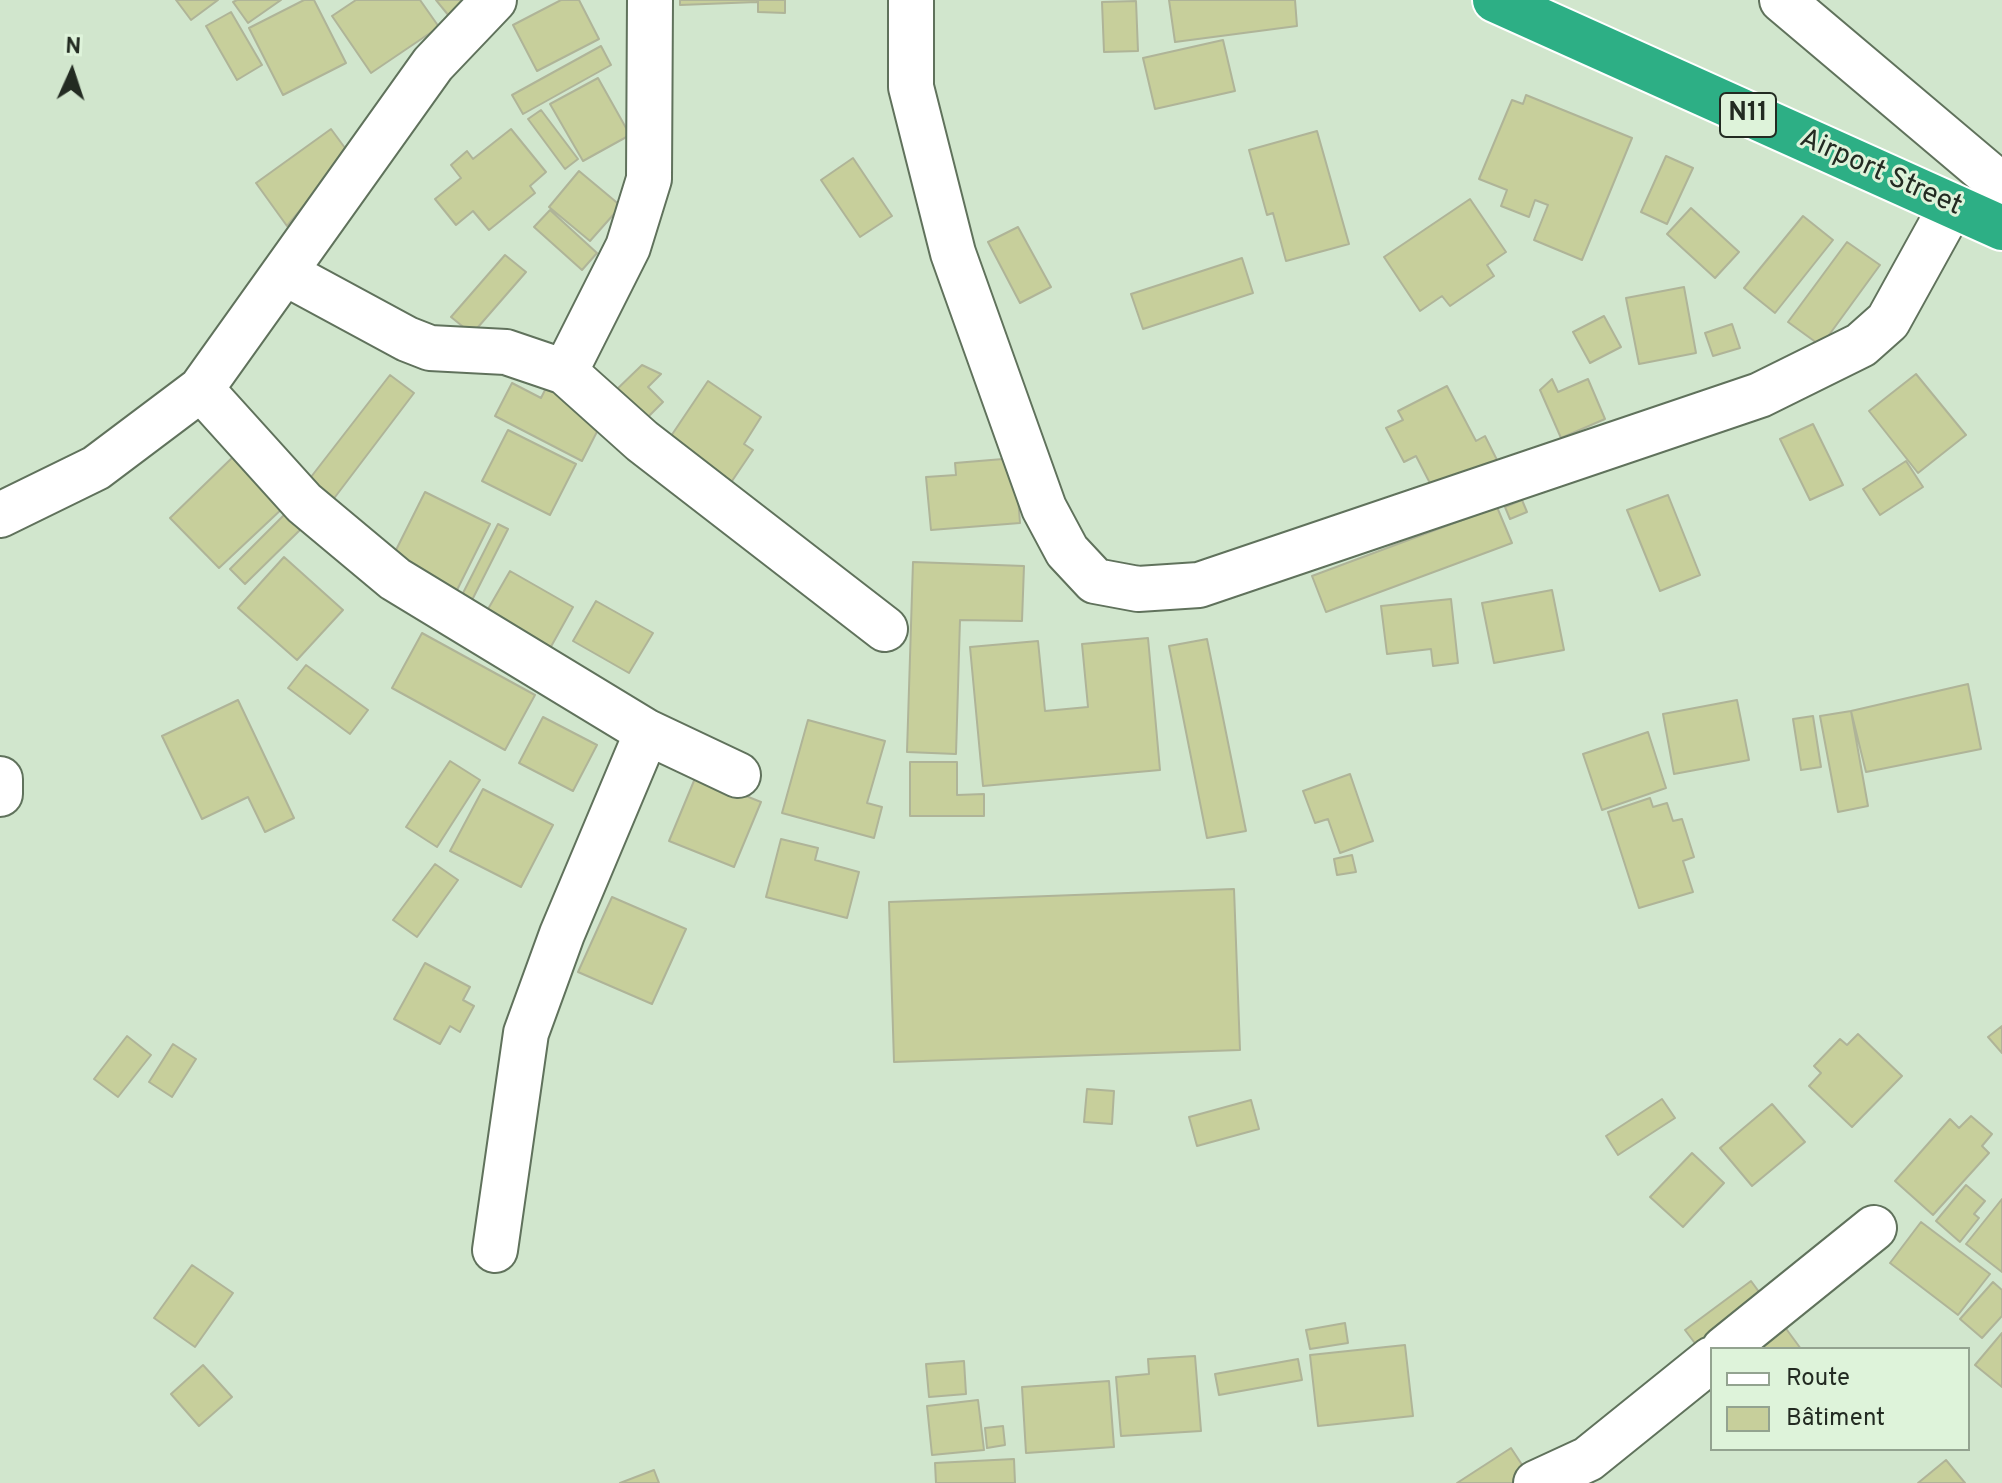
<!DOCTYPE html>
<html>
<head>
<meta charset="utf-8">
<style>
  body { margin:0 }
  #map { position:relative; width:2002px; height:1483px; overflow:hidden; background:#d1e6cd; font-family:Overpass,sans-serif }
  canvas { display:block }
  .legend { position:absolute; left:1710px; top:1347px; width:260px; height:104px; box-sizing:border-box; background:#def3da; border:2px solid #93a390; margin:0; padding:10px 14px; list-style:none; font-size:24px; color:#232b22 }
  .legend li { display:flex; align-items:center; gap:16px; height:40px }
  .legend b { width:40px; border:2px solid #93a390 }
  .north { position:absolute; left:32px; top:32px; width:80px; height:80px; -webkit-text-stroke:6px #def3da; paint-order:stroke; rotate:3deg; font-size:22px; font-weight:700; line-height:32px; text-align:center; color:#232b22 }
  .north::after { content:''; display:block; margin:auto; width:28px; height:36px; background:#232b22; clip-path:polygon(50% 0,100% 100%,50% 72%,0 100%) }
</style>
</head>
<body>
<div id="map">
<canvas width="2002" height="1483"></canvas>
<ul class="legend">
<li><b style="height:10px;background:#fff"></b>Route</li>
<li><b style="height:22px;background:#c7cf9b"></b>Bâtiment</li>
</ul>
<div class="north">N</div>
</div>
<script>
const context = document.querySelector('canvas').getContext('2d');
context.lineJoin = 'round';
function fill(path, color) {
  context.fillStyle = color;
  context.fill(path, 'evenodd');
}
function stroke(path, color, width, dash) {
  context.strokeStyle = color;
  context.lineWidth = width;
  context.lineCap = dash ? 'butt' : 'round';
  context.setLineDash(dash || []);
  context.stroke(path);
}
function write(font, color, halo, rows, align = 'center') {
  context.font = font + ' Overpass,sans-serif';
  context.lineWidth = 6;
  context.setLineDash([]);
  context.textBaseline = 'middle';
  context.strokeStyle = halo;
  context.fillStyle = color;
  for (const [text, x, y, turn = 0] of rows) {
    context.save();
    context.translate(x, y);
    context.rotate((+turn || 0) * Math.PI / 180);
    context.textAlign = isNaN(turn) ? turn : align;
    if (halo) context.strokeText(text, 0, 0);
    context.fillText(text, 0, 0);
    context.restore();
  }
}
const building = new Path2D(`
  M176 0H218L191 20Z
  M237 0H281L248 23 233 2Z
  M304 0H314L346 63 283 95 249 28Z
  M356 0H420L439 27 371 73 332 16Z
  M436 0H468L449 16Z
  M561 0H579L599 39 537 71 513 25Z
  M680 0H757V2L680 5Z
  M758 0H785V13L758 12Z
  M1169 0H1295L1297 26 1175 42Z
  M1136 1 1138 51 1104 52 1102 2Z
  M231 12 262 65 237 80 206 26Z
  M1223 40 1235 91 1155 109 1143 58Z
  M601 46 611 65 523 114 512 95Z
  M598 78 630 135 583 161 550 104Z
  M1526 95 1632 138 1582 260 1534 240 1548 205 1535 200 1529 217 1501 206 1507 190 1479 179 1512 100 1523 104Z
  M541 110 578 159 565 169 528 119Z
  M331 129 348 152 287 226 256 183Z
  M511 129 546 172 530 186 535 193 489 230 473 211 456 225 435 199 461 178 451 165 467 151 473 159Z
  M1317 131 1349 244 1286 261 1273 213 1267 215 1249 150Z
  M1666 156 1693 168 1667 224 1641 212Z
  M853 158 892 216 860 237 821 180Z
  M579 171 621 206 590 241 549 207Z
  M1470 199 1506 252 1487 265 1494 276 1450 306 1442 296 1420 311 1384 257Z
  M1691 208 1739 252 1715 278 1667 234Z
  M550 210 597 253 582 270 534 227Z
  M1803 216 1833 240 1775 313 1744 288Z
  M1018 227 1051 287 1020 303 988 242Z
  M1847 242 1880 265 1821 346 1788 322Z
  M505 255 526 272 472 334 451 317Z
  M1242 258 1253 293 1143 329 1131 294Z
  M1684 287 1696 353 1639 364 1626 298Z
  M1604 316 1621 347 1590 363 1573 332Z
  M1732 324 1740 348 1713 356 1705 333Z
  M642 365 661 374 648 387 663 402 643 422 614 392Z
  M1916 374 1966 435 1918 473 1869 411Z
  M390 375 414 393 329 505 304 486Z
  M1552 379 1558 392 1588 379 1605 419 1561 438 1540 390Z
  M550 380 603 420 582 461 495 416 512 383 541 398Z
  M708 381 761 417 744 444 753 450 730 484 667 442Z
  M1447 386 1476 441 1485 436 1497 460 1434 491 1416 456 1404 462 1386 428 1403 420 1398 411Z
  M1813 424 1843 485 1810 500 1780 439Z
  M508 430 576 464 550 515 482 481Z
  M235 455 285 506 219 568 170 518Z
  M1015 458 1020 523 931 530 926 477 956 475 955 463Z
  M1906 461 1923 487 1880 515 1863 489Z
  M425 492 490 524 454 596 389 564Z
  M1668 495 1700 575 1660 591 1627 510Z
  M1522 500 1527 512 1510 519 1505 507Z
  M1497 507 1512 543 1326 612 1312 576Z
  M287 512 302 528 245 584 230 569Z
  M498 524 508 529 469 606 461 597Z
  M284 557 343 610 297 660 238 608Z
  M913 562 1024 566 1022 621 960 620 956 754 907 752Z
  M510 571 573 607 548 652 484 616Z
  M1552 590 1564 650 1494 663 1482 603Z
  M1451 599 1458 663 1433 666 1431 649 1387 654 1381 606Z
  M596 601 653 633 629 673 573 641Z
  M422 633 535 695 505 750 392 688Z
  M1148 638 1160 770 983 786 970 647 1038 641 1045 711 1088 707 1082 644Z
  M1207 639 1246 831 1207 838 1169 646Z
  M306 665 368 710 350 734 288 688Z
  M1968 684 1981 749 1866 772 1851 711Z
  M238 700 294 818 265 832 248 797 202 819 162 736Z
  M1737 700 1749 760 1674 774 1663 714Z
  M1851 711 1868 806 1838 812 1820 716Z
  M1813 716 1821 767 1801 770 1793 719Z
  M543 717 597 745 573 791 519 763Z
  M808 720 885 741 867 803 882 807 874 838 782 813Z
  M1648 732 1666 788 1602 810 1583 754Z
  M450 761 480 780 437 847 406 827Z
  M910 762H957V795L984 794V816H910Z
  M1350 774 1373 841 1340 853 1328 819 1315 823 1303 791Z
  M696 776 761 802 734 867 669 841Z
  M483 789 553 825 521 887 450 851Z
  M1650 798 1653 807 1667 803 1673 821 1682 819 1694 857 1683 861 1693 892 1639 908 1608 812Z
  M781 839 818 848 815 860 859 872 847 918 766 897Z
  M1352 855 1356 872 1337 875 1334 859Z
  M435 864 458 880 417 937 393 920Z
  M1234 889 1240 1050 894 1062 889 902Z
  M612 897 686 929 652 1004 578 972Z
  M425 963 470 987 463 1000 474 1006 460 1032 450 1026 440 1044 394 1019Z
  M2002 1026V1053L1988 1037Z
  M1858 1034 1902 1076 1852 1127 1809 1086 1821 1073 1814 1066 1840 1039 1847 1045Z
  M127 1036 151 1055 118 1097 94 1079Z
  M173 1044 196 1059 172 1097 149 1082Z
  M1087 1089 1114 1091 1112 1124 1084 1122Z
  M1662 1099 1675 1118 1618 1155 1606 1136Z
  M1251 1100 1259 1129 1197 1146 1189 1117Z
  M1772 1104 1805 1142 1752 1186 1720 1148Z
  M1971 1116 1992 1134 1982 1146 1989 1153 1933 1215 1895 1181 1950 1119 1959 1128Z
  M1692 1153 1724 1183 1683 1227 1650 1197Z
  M1966 1185 1985 1201 1974 1214 1979 1218 1960 1242 1936 1221Z
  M2002 1199V1272L1966 1244Z
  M1921 1222 1990 1274 1958 1315 1890 1263Z
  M192 1265 233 1293 195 1347 154 1318Z
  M1751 1281 1801 1349H1712V1366L1685 1330Z
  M1993 1282 2002 1290V1316L1982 1338 1960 1319Z
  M1345 1323 1348 1343 1310 1349 1306 1330Z
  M2002 1333V1387L1975 1365Z
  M1405 1345 1413 1416 1318 1426 1310 1355Z
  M1195 1356 1201 1431 1121 1436 1116 1377 1149 1374 1148 1359Z
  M1298 1359 1302 1380 1219 1395 1215 1374Z
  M964 1361 966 1394 929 1397 926 1364Z
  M203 1365 232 1397 199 1426 171 1394Z
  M1109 1381 1114 1447 1026 1453 1022 1387Z
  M978 1400 984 1450 932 1455 927 1406Z
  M1003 1426 1005 1445 987 1448 985 1428Z
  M1511 1448 1534 1483H1457Z
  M1014 1459 1015 1483H936L935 1463Z
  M1946 1460 1965 1483H1918Z
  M654 1470 659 1483H620Z`);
const minor = new Path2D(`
  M911 0V87L953 253 1044 508 1067 551 1095 581 1138 589 1199 585 1760 395 1861 345 1888 321 1951 207
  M1782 0 1988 174 2002 190
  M285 273 407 339 430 348 506 352 565 372 642 441 885 629
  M565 372 628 247 649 179 650 0
  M201 389 304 503 395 579 647 732 738 775
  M0 515 96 468 201 389 433 64 494 0
  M0 779V794
  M495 1250 526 1033 562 934 647 732
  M1724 1349 1874 1228
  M1536 1483 1588 1459 1712 1359`);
const highway = new Path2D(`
  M1495 0 2002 228`);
const shields = [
  [1748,115,56]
];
const shieldNames = [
  ["N11",1748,115]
];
const streetNames = [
  ["Airport Street",1880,174,24]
];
fill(building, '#c7cf9b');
stroke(building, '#afb498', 2);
stroke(minor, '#60725c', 48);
stroke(highway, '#fff', 48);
stroke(minor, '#fff', 44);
stroke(highway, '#2daf85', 44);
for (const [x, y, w] of shields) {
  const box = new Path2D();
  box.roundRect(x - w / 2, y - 22, w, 44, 6);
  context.fillStyle = '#def3da';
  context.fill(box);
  stroke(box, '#232b22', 2);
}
write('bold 26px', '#232b22', null, shieldNames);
write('28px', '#232b22', '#def3da', streetNames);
</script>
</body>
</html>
